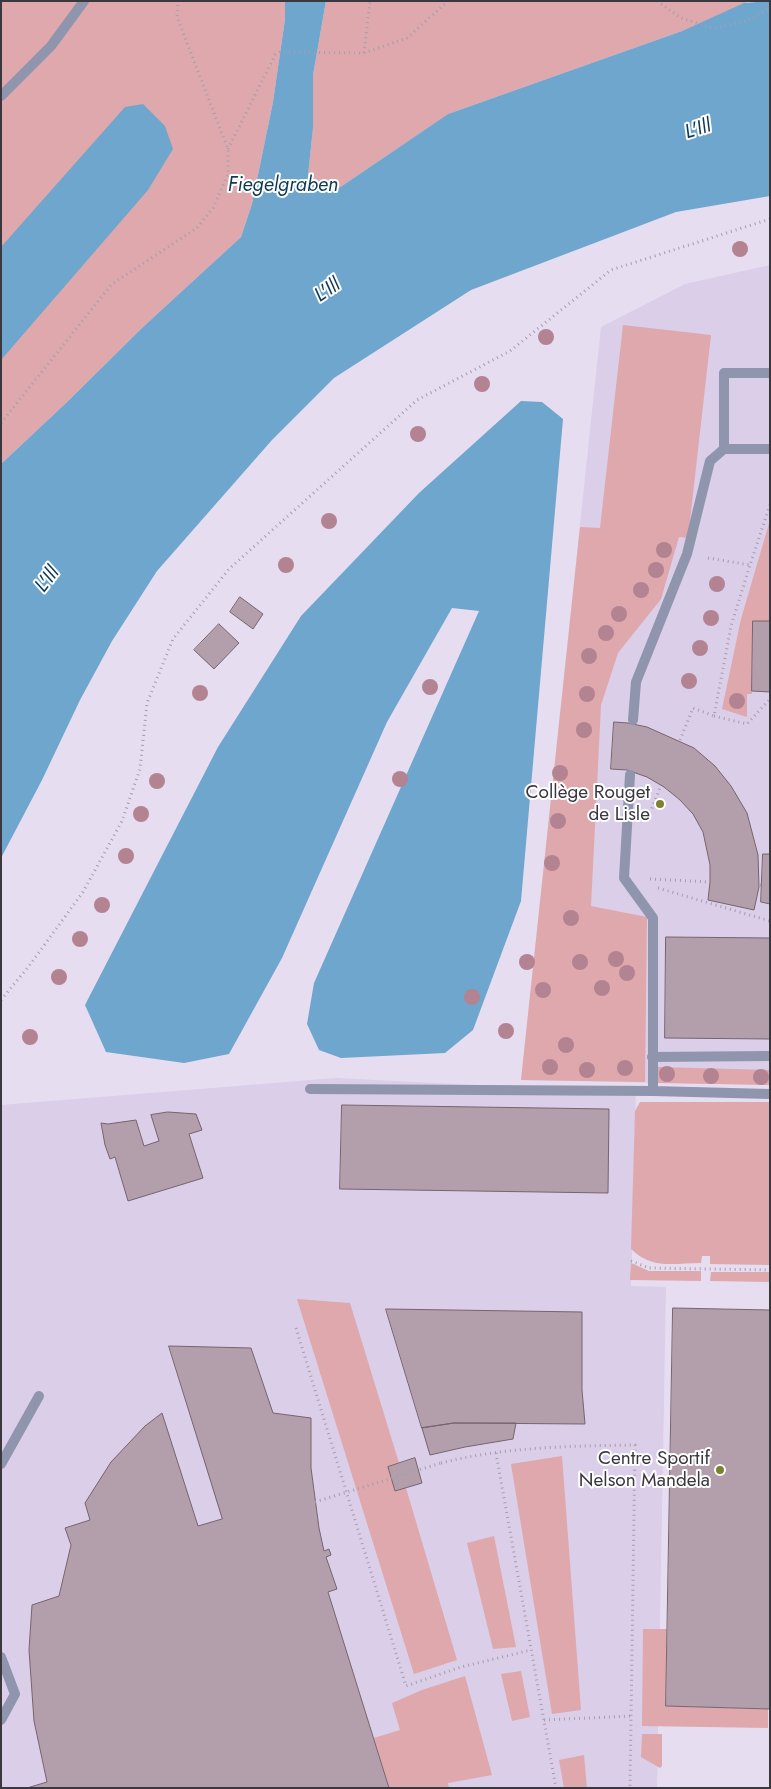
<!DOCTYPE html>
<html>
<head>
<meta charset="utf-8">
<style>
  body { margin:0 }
  #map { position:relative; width:771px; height:1789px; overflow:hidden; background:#e6ddf0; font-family:Jost,sans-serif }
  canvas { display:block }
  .frame { position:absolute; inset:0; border:2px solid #3b373f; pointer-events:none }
</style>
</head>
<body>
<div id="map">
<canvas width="771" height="1789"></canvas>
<div class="frame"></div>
</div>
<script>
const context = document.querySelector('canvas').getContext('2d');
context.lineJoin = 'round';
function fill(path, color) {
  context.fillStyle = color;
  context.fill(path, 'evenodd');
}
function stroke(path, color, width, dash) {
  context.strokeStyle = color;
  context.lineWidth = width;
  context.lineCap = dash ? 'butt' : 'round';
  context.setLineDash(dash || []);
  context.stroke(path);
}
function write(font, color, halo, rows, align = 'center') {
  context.font = font + ' Jost,sans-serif';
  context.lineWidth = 4;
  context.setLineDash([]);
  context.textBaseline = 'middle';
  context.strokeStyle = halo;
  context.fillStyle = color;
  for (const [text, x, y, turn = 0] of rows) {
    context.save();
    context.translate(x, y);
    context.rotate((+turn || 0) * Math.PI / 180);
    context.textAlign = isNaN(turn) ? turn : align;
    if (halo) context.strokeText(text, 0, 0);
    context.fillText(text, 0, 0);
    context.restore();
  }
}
const built = new Path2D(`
  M770 265V1085L521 1080 601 327 685 284Z
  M336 1078 493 1086H636L631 1286 666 1287 657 1788H1V1105Z`);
const green = new Path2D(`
  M1 1H285V19L273 102 252 204 241 237 143 327 66 403 1 464Z
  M326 1H750L682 31 448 114 336 190 308 176 313 128V75Z
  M623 325 711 335 688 538 679 537 661 599 618 653 601 705 591 906 647 917 645 1082 521 1080 580 527 600 528Z
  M770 520V621L753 622 752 694H747V717L722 709 741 619Z
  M658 1067 770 1070V1085L658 1083Z
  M640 1102H770V1265L710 1264V1256H702L701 1263C673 1263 653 1270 631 1249L635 1111Z
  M631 1263 649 1271H701V1281L630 1280Z
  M711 1272H770V1282L710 1281Z
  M297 1299 350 1303 399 1463 388 1467 395 1491 406 1488 457 1660 414 1674Z
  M562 1456 581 1710 552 1714 511 1464Z
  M494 1536 516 1647 493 1649 467 1543Z
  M643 1629H667L666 1706 768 1709V1728L642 1726Z
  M521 1671 530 1717 512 1721 501 1674Z
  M465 1676 492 1775 448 1783 449 1788H389L374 1738 400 1730 392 1703 422 1690Z
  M642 1734H662V1766L660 1768 641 1757Z
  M584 1755 587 1788H564L559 1760Z`);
const water = new Path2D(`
  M285 1H326L313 75V128L308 176 336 190 448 114 682 31 744 3 770 1V196L676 212 471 290 334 378 272 440 157 571 112 641 80 700 42 780 1 858V464L66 403 143 327 241 237 252 204 273 102 285 19Z
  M143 104 165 126 173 149 148 190 1 360V247L125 107Z
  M521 401 542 402 563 419 521 901 473 1030 445 1053 341 1058 319 1050 307 1024 314 983 479 611 452 608 387 722 282 958 229 1054 184 1063 106 1052 85 1005 218 747 301 616 419 493Z`);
const building = new Path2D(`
  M240 597 263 614 253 629 230 612Z
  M753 621H770V692L752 691Z
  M219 624 239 643 214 669 194 650Z
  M614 722 628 723 647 727 694 748 715 766 731 786 747 813 758 855 759 887 754 910 708 900 710 882V865L703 832 693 814 680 800 664 787 647 777 627 770 611 769Z
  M763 854H770V904L761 902Z
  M666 937 770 938V1039L665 1038Z
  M342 1105 609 1109 608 1193 340 1189Z
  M168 1112 196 1114 202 1130 189 1134 203 1178 128 1201 115 1157 110 1159 105 1145 101 1123 108 1124 136 1120 144 1146 159 1141 151 1115Z
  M673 1308 770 1310V1709L666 1706Z
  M386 1309 582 1312V1390L585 1424 454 1423 422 1428Z
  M169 1346 251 1348 273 1413 311 1418V1468L319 1528 324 1551 329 1549 331 1555 326 1557 337 1589 328 1592 389 1788H27L47 1782 34 1721 29 1650 32 1605 59 1596 71 1545 65 1528 90 1520 85 1503 111 1462 145 1426 162 1413 198 1526 222 1519Z
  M454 1423H516L513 1439 465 1447 430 1455 422 1428Z
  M415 1458 422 1483 395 1491 388 1467Z`);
const path = new Path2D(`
  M657 1 681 18 712 28 747 21 770 8
  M364 53 370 1
  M228 149 275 55 280 52 364 53 407 38 448 1
  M1 423 112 284 197 228 213 208 228 174V149L177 17 178 1
  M708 558 750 565 770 505
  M714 716 747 724 770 699
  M680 740 693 708 714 716 731 626 750 565
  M650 813 660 788
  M650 879 710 882
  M760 885H762
  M658 888 770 921
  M1 1000 29 966 83 892 122 821 140 769 147 703 173 639 229 569 417 400 510 351 611 270 770 219
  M631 1261 649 1268 770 1270
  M296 1328 406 1686 461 1667 531 1650
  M496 1453 556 1788
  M441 1463C504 1447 570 1446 635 1445L630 1788
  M544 1720 631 1716`);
const service = new Path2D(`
  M770 373H724V449H770
  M633 720 636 682 687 554 710 461 724 449
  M630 775 624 878 653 918V1091L770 1094
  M652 1057 770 1056
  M310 1089 653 1091
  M1 1464 39 1396
  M1 1657 15 1694 1 1720`);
const minor = new Path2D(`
  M1 96 51 46 84 1`);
const pathBridge = new Path2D(`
  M315 1502 441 1463`);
const trees = [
  [740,249],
  [546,337],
  [482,384],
  [418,434],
  [329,521],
  [664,550],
  [286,565],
  [656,570],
  [717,584],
  [641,590],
  [619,614],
  [711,618],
  [606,633],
  [700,648],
  [589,656],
  [689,681],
  [430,687],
  [200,693],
  [587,694],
  [737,701],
  [584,730],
  [560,773],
  [400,779],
  [157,781],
  [141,814],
  [558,821],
  [126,856],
  [552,863],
  [102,905],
  [571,918],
  [80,939],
  [616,959],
  [527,962],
  [580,962],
  [627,973],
  [59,977],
  [602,988],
  [543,990],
  [472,997],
  [506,1031],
  [30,1037],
  [566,1045],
  [550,1067],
  [625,1068],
  [587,1070],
  [667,1074],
  [711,1076],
  [761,1077]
];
const markers = [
  [660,804,5,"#7b812c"],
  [720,1470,5,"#7b812c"]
];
const poiNames = [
  ["Collège Rouget",650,793],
  ["de Lisle",650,815],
  ["Centre Sportif",710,1459],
  ["Nelson Mandela",710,1481]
];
const waterNames = [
  ["L'Ill",698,130,-17],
  ["Fiegelgraben",283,186],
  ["L'Ill",328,291,-34],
  ["L'Ill",48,580,-52]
];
fill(built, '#dbcee8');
fill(green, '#dea8ac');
fill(water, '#6fa6cd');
fill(building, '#b39fab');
stroke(building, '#76646f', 1);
stroke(path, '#a59eac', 3, [1, 4]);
stroke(service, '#8e95ad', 10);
stroke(minor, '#8e95ad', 10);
stroke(pathBridge, '#a59eac', 3, [1, 4]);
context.fillStyle = '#b38391';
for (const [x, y] of trees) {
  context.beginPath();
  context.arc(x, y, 8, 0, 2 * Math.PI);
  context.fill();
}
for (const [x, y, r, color] of markers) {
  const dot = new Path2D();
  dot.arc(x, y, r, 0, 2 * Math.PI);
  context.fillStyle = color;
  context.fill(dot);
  stroke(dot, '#fff', 2);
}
write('19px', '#3b373f', '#fff', poiNames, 'right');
write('italic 20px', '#0d3954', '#fff', waterNames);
</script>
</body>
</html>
